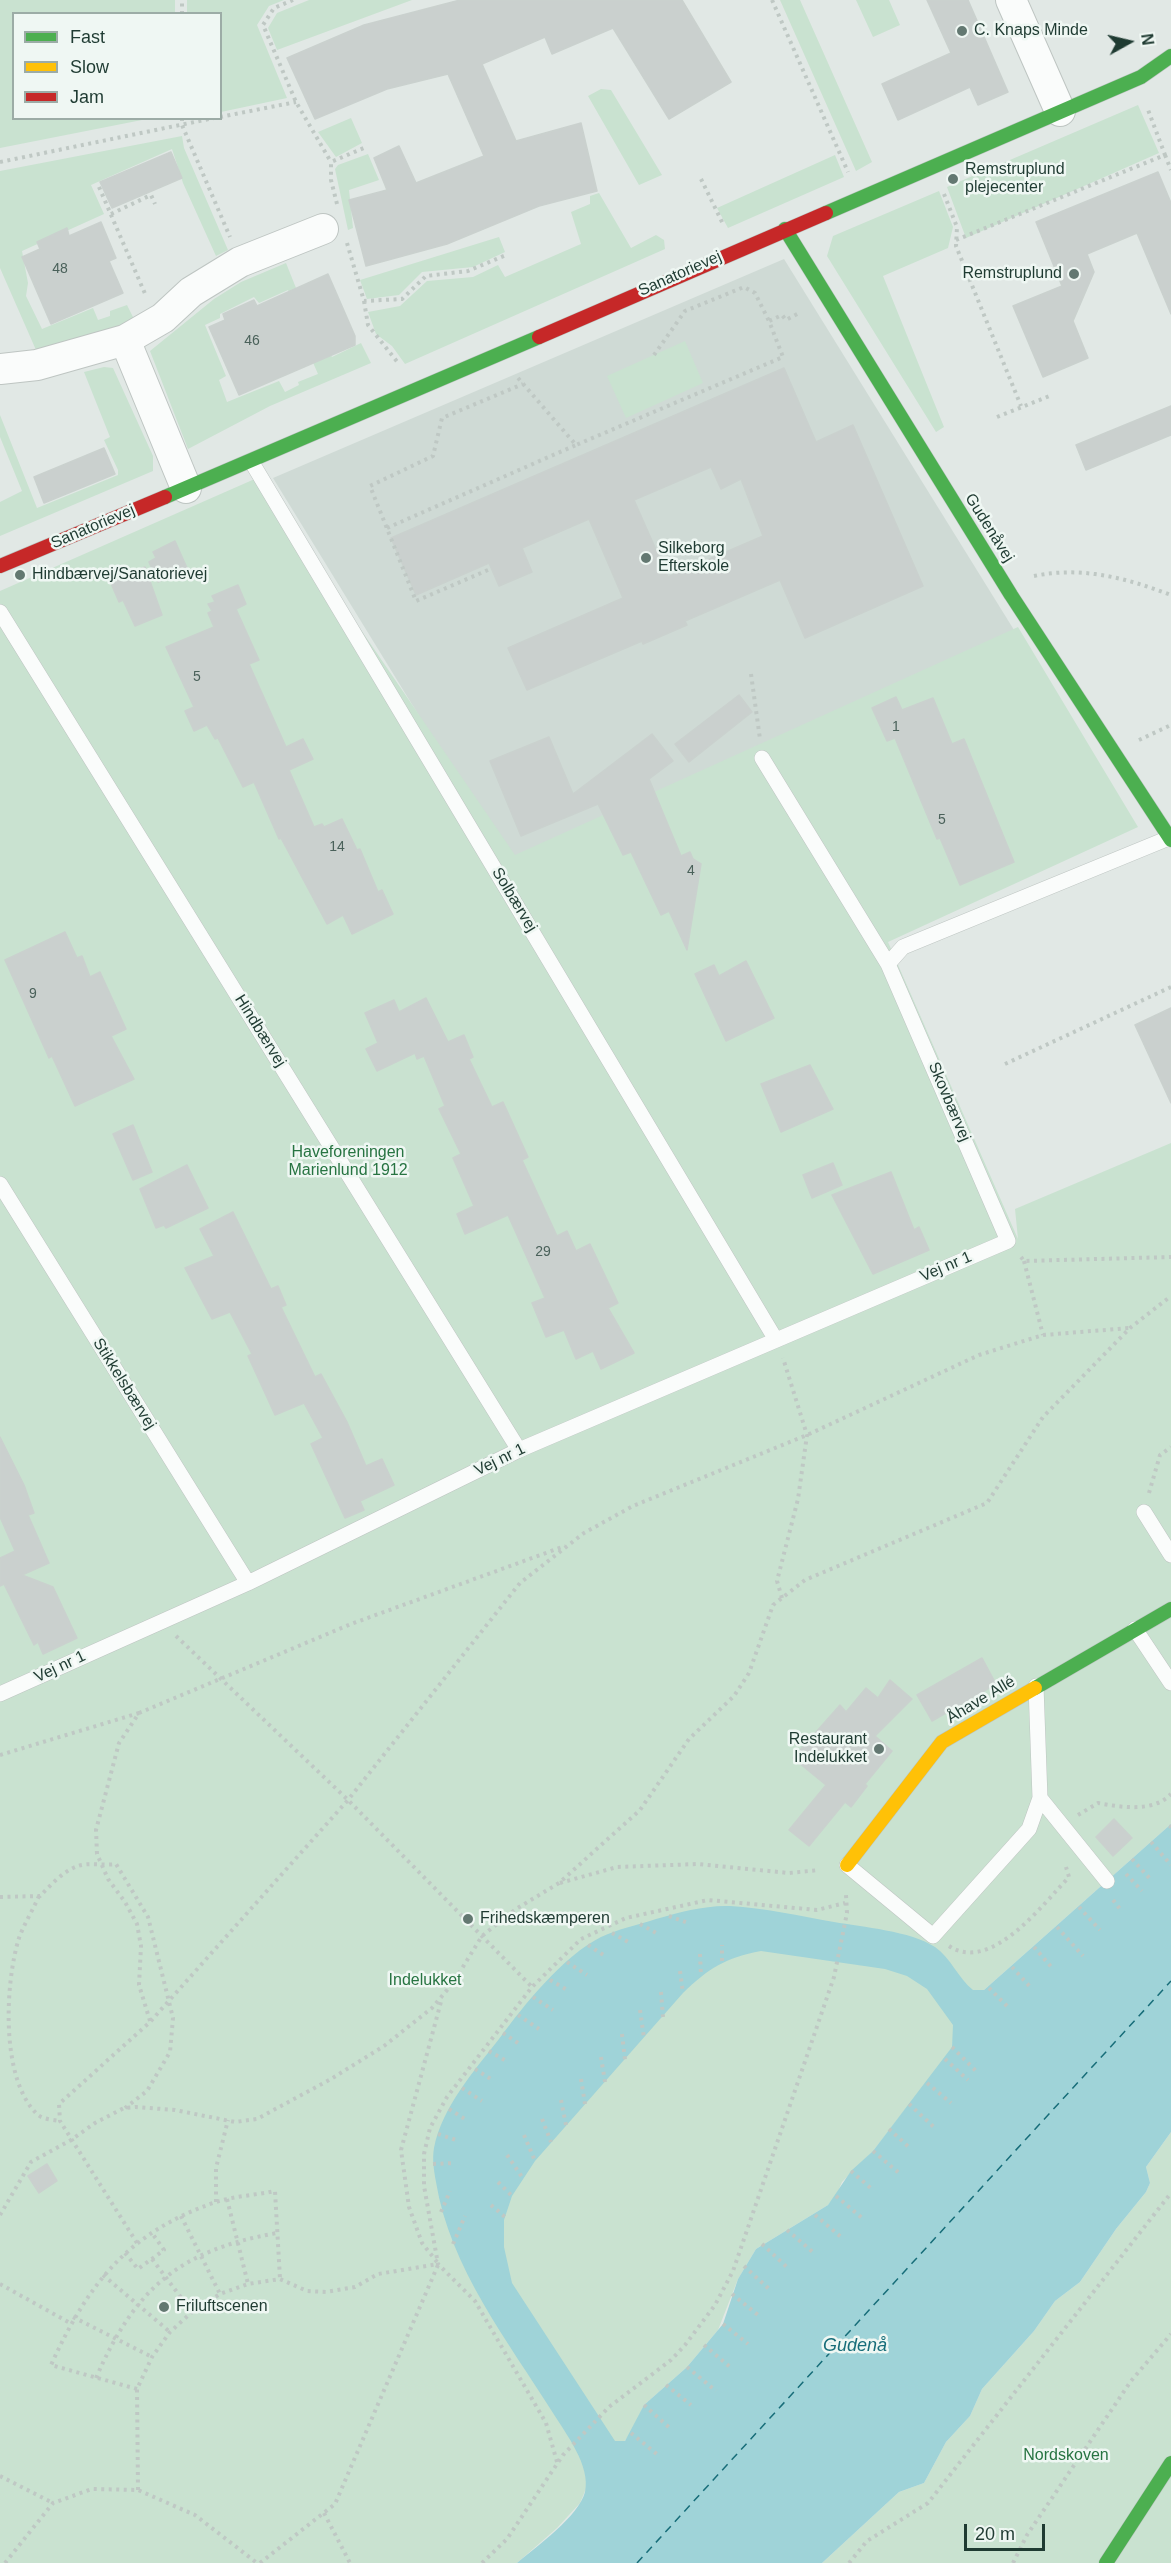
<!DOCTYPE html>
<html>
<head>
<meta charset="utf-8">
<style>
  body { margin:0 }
  #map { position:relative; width:1171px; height:2563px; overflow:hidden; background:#e1e8e5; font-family:Helvetica,sans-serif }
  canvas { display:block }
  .legend { position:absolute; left:12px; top:12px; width:210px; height:108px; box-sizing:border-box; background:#eff7f3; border:2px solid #9caca6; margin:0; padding:8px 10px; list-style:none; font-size:18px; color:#1f3b32 }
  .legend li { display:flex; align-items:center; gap:12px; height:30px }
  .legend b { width:30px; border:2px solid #9caca6 }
  .north { position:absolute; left:1099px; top:12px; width:60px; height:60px; -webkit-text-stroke:4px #eff7f3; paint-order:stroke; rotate:82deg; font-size:16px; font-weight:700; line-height:24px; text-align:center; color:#1f3b32 }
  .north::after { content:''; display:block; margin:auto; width:21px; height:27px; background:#1f3b32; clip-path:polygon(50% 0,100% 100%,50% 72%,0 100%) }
  .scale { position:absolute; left:964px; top:2524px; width:81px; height:27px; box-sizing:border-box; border:3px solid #1f3b32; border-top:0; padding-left:8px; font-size:18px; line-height:21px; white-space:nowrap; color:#1f3b32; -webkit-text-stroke:4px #eff7f3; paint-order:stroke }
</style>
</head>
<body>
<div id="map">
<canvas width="1171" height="2563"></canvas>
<ul class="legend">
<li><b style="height:8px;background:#4caf50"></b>Fast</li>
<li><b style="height:8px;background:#ffc107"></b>Slow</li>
<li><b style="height:8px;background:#c62828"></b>Jam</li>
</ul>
<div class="north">N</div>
<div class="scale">20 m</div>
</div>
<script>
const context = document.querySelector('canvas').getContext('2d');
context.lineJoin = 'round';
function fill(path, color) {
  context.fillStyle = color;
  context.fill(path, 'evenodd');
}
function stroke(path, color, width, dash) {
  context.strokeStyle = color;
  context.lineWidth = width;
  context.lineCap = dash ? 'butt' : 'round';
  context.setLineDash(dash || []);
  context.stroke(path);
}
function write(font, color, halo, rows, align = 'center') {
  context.font = font + ' Helvetica,sans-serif';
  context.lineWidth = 5;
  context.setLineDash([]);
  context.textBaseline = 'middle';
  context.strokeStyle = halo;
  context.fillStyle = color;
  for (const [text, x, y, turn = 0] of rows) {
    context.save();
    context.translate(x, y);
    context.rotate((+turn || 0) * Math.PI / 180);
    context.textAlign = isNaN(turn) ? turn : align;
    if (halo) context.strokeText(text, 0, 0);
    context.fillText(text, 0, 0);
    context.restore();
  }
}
const built = new Path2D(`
  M784 259 1019 638 510 864 273 478Z`);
const green = new Path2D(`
  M0 0H175V13L14 14V118L147 119 0 148Z
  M187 0H284L269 6 257 25 287 98 221 112 220 14 187 13Z
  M309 0H412L277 50 268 28 277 13Z
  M780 0H800L872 162 856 171Z
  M856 0H889L900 25 873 37Z
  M601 89 611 90 662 175 639 185 588 96Z
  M1138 105 1159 153 966 238 947 187Z
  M351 118 362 143 336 157 318 132Z
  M182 136 184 148 228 250 216 256 183 183 172 149 91 185 104 214 22 251 28 283 26 296 42 329 93 308 98 320 110 316V311L127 305 134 319 97 335 36 350 0 268V171Z
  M368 154 379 180 349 190 353 228 348 230 335 169 338 165Z
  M835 155 844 177 728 228 717 208Z
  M939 191 953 227 948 248 883 276 944 427 936 432 827 256 833 236Z
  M599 193 631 248 656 235 664 240 665 249 405 364 392 346 376 334 368 312 400 306 427 281 473 277 498 265 505 277 581 244 571 212 590 204V196Z
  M499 237 505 252 473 267 422 272 399 295 367 299 360 280Z
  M286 263 298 293 301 318 288 290 259 303 254 297 220 314V318L205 325 226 376 219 380 227 402 279 381 285 392 299 385 298 382 318 374 301 335 316 324 332 357 361 343 371 363 270 406 188 449 150 351 214 299 241 282Z
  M685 341 703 383 626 418 607 376Z
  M104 367 113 368 153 456V471L0 536V502L22 491 0 437V415L37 508 118 475V470L104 440 110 437 84 372Z
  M257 478 515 855 1018 627 1138 827 888 942 1018 1239 1015 1209 1171 1143V1824L984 1990 954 2034 952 2047 945 2059 873 2151 842 2182 836 2196 828 2205 756 2249 738 2279 718 2330 687 2367 644 2405 631 2433 585 2491 580 2503 557 2528 517 2563H0V591Z
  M1171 2132V2563H822L899 2492 924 2483 946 2442 970 2416 982 2389 1034 2331 1055 2301 1080 2282 1116 2229 1146 2192 1150 2183 1146 2167Z`);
const water = new Path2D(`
  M1171 1824V2132L1146 2167 1150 2183 1146 2192 1116 2229 1080 2282 1055 2301 1034 2331 982 2389 970 2416 946 2442 924 2483 899 2492 822 2563H517C536 2547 579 2516 585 2492 591 2466 566 2434 553 2413 508 2341 450 2268 436 2182 434 2171 432 2159 434 2148 442 2107 474 2071 499 2039 524 2005 563 1956 601 1937 618 1929 638 1925 656 1919 680 1912 706 1905 730 1906 764 1908 800 1916 834 1922 862 1927 911 1931 935 1947 951 1958 958 1978 973 1990H984ZM761 1951 885 1969 907 1976 927 1989 953 2025 952 2047 873 2151 851 2171 828 2205 756 2249 738 2279 723 2324 687 2367 644 2405 625 2441H615L512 2283 504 2247V2220L512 2196 535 2161 683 1993C709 1968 725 1958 761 1951Z`);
const ferry = new Path2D(`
  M637 2563 1171 1981`);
const building = new Path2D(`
  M460 0H682L731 82 669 119 613 28 552 54 545 37 482 64 516 141 581 123 597 191 539 206 447 244 366 266 349 200 387 190 374 158 399 146 416 183 484 156 448 74 387 89 315 119 287 58 364 25Z
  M927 0H968L1008 92 978 105 970 87 898 120 882 84 951 53Z
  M171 152 182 178 112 208 100 182Z
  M1158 172 1171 203V314L1137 233 1087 254 1094 272 1073 321 1088 358 1043 377 1013 306 1062 286 1036 222Z
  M101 222 116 258 109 261 123 293 51 324 22 257 40 249 37 242 67 228 69 236Z
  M328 274 355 336V345L239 395 209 327 225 320 223 314 254 300 257 306Z
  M784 368 816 442 853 425 923 586 805 638 780 580 685 621 687 625 643 644 642 641 527 690 508 648 623 598 589 519 522 548 532 572 499 586 489 563 416 595 391 538ZM711 467 721 489 741 479 763 536 668 577 634 500Z
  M1171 406V435L1086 470 1076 445Z
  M104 448 115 474 44 503 34 477Z
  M175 541 187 568 158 582 149 562 156 558 153 552Z
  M145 567 162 615 135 626 123 600 119 602 110 581Z
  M238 585 246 604 236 609 259 660 249 664 286 747 303 739 313 759 289 770 314 827 322 824 324 827 342 819 357 850 360 849 378 892 382 890 393 914 352 934 343 915 327 924 281 838 279 839 254 782 243 787 218 738 215 739 207 725 194 731 185 711 194 707 166 647 214 627 208 613 212 611 208 604 215 602 212 596Z
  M739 695 752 712 689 762 675 744Z
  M896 697 902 710 933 698 952 744 964 739 1014 862 960 885 940 838 937 839 895 738 887 741 872 708Z
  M652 734 673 761 649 779 681 856 690 852 693 859 701 864 687 950 669 911 661 915 631 852 623 855 598 804 521 836 490 761 549 737 573 794Z
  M65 932 77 958 82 956 90 977 100 972 126 1029 111 1036 134 1079 75 1106 52 1056 49 1058 5 960Z
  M746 961 774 1018 726 1041 695 974 714 965 719 976Z
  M426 998 448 1042 464 1035 473 1057 469 1059 492 1107 503 1102 528 1157 522 1160 557 1236 567 1231 576 1251 590 1244 618 1303 608 1308 634 1353 601 1369 593 1351 576 1359 564 1330 546 1337 532 1303 545 1298 508 1215 465 1234 457 1214 474 1206 453 1158 461 1154 439 1109 445 1106 424 1056 417 1059 415 1053 377 1071 366 1049 378 1043 365 1013 394 1000 399 1012Z
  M1171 1008V1103L1135 1025Z
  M810 1065 833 1109 781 1132 761 1084Z
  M133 1125 152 1172 133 1180 113 1134Z
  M833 1163 842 1185 812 1198 803 1175Z
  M187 1165 208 1208 166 1228 164 1225 156 1228 140 1189Z
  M891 1172 914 1230 919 1227 929 1250 873 1274 832 1195Z
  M233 1212 271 1289 278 1286 286 1305 281 1307 315 1377 321 1374 347 1422 366 1466 382 1459 394 1485 360 1501 364 1510 345 1518 311 1444 323 1438 304 1403 275 1415 248 1356 252 1354 230 1312 212 1319 185 1268 214 1256 200 1229Z
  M0 1437 24 1485 34 1513 28 1515 49 1563 22 1575 53 1587 77 1638 43 1654 38 1642 34 1645 4 1584 0 1586V1558L15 1551 0 1517Z
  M982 1658 996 1684 932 1721 917 1695Z
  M890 1680 912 1699 875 1736 892 1751 865 1784 867 1786 851 1807 845 1802 809 1846 789 1830 826 1785 793 1758 840 1705 846 1712 866 1688 878 1698Z
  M1114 1819 1132 1838 1113 1856 1096 1837Z
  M47 2164 57 2181 39 2193 28 2176Z`);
const path = new Path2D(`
  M293 0 274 8 263 25 296 102 331 162
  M772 0 848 172
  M182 14V0
  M220 117 296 102
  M182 118V125L230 237
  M1165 155 1171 170
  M0 162 214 118
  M701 179 723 224
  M99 187 146 296
  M944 194 957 227 956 246 1021 406
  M337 204 331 180V162L366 147
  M111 214 151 195 155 204
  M956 240 1165 155 1147 107
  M347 243 364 301 402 299 426 276 468 271 506 255
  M364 301 368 325 399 364
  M654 355 685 311 744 287 755 293 769 321
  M518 378 576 445 783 357 769 321 782 315 786 320 801 312
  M997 417 1052 395
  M387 528 576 445
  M488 570 416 601 370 486 433 456 442 418 523 384
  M1034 576C1082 566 1126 578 1171 595
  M751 674 760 739
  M1139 740 1171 725
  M1005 1064 1171 987
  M1021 1257 1024 1261 1171 1257
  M1024 1261 1043 1335
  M1149 1493 1160 1455 1171 1447
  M782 1598 777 1581 798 1499 807 1435 783 1358
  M176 1636 348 1800 532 1987
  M0 1755 139 1713
  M1078 1815 1098 1803C1120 1807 1153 1813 1171 1794
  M1169 1826 1171 1827
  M1151 1842 1171 1865
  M1132 1859 1152 1881
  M1126 1874 1142 1891
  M560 1883 617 1867 698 1864 789 1873 819 1870
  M39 1896C33 1910 24 1924 19 1938 5 1983 0 2080 38 2115 43 2119 53 2120 60 2121
  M0 1897 40 1896C51 1885 63 1871 78 1866 89 1862 105 1866 116 1864L148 1917 173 2018 170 2052 147 2091 125 2108
  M1113 1900 1120 1909
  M1079 1907 1100 1930
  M669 1916 688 1923
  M640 1924 658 1934
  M1057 1927 1083 1956
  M612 1933 630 1943
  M588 1945 605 1956
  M949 1946C991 1974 1043 1904 1069 1877L1066 1867
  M1034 1947 1053 1969
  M700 1954 701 1976
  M722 1961V1945
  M567 1962 587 1975
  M1012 1967 1032 1989
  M680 1971 683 1993
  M550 1980 569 1991
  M989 1988 1010 2009
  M661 1992 663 2017
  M533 1997 553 2010
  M640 2010 644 2038
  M518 2015 539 2029
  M150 2021 139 1985 141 1946 137 1924 125 1902 108 1879 97 1854 96 1830 119 1743 139 1713 351 1624 565 1546
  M503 2033 521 2045
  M622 2034 625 2060
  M952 2047 976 2071
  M489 2051 508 2062
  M601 2057 605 2082
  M945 2059 968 2080
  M475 2069 494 2081
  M581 2079 585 2104
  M927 2083 951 2103
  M462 2088 482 2101
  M561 2100 566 2125
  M909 2104 936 2129
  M449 2109 468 2121
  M542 2119 551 2142
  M889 2129 911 2149
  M438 2134 459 2141
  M524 2135 535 2161
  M873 2151 899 2173
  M507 2155 522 2177
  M433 2164 454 2163
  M851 2171 873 2190
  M498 2182 512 2196
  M836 2196 862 2218
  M227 2199 248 2284
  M216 2202V2168L228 2120
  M491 2205 505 2217
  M441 2212 450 2191
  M0 2215 31 2162 71 2140 95 2123 124 2108 136 2107 175 2110 235 2122 257 2119 331 2079 384 2046 432 2008 453 1983 482 1936 516 1909 559 1883 640 1810 689 1739 734 1696 749 1673 773 1605 805 1580 987 1503 1043 1417 1130 1328 1171 1296
  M815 2215 841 2237
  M181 2216 220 2294
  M787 2230 814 2253
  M137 2243 60 2121 59 2104 150 2022 348 1800 520 1583 584 1533 633 1506 807 1435 979 1355 1043 1335 1129 1328
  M453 2244 465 2216
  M762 2244 789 2269
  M125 2253 138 2269 164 2250 152 2233
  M152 2259 192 2312
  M437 2262 422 2243 409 2207 401 2150 442 1998
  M744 2266 769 2289
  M103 2275 170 2332
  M0 2284 70 2323
  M732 2294 758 2315
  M73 2317 152 2357
  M723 2324 748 2344
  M704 2345 730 2367
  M687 2367 716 2391
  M96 2378C135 2288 180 2250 277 2233
  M666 2385 691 2405
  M137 2389 51 2365C88 2284 128 2232 216 2202 235 2196 256 2195 275 2191L280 2279
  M644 2405 671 2429
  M631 2433 658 2455
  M557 2462 546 2423 475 2301 438 2264 424 2186V2154L430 2128 447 2097 532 1987 581 1939 626 1918 708 1900 817 1910 845 1903
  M0 2476 53 2503
  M138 2490 137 2389 152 2357 170 2332 192 2312 220 2294 248 2284 280 2279 307 2291 326 2292 355 2287 378 2274 438 2264
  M324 2513 350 2563
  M5 2563 53 2503 92 2489 138 2490 195 2515 257 2563
  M260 2563 335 2504 438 2265
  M482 2563 507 2539 563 2455 609 2407 671 2360 685 2345 715 2305 733 2271 834 1977 847 1913 846 1895
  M849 2563 867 2541 928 2503 1171 2193
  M1013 2563 1027 2535 1131 2381 1171 2334`);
const lane = new Path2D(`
  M251 461 776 1340
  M0 612 519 1450
  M888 964 903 947 1169 838
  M0 1184 248 1583
  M1144 1512 1171 1555
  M1135 1629 1171 1683
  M1036 1686 1040 1798 1107 1881
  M0 1694 248 1583 519 1450 1008 1241 888 964 762 758
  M847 1865 933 1936 1029 1829 1040 1798`);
const street = new Path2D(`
  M1011 0 1060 111
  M125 340 186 488
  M0 369 37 365 125 340 163 318 191 292 240 262 323 229`);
const fast = new Path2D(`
  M826 213 1141 77 1171 56
  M785 229 1011 595 1171 840
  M165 497 539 337
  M1035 1688 1171 1609
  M1106 2563 1171 2463`);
const slow = new Path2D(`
  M847 1865 942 1742 1035 1688`);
const jam = new Path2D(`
  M539 337 826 213
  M0 566 165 497`);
const markers = [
  [962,31,6,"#637871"],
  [953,179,6,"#637871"],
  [1074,274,6,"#637871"],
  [646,558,6,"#637871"],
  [20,575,6,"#637871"],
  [879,1749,6,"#637871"],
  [468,1919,6,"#637871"],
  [164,2307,6,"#637871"]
];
const numberNames = [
  ["48",60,269],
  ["46",252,341],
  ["5",197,677],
  ["1",896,727],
  ["5",942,820],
  ["14",337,847],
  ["4",691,871],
  ["9",33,994],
  ["29",543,1252]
];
const poiNames = [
  ["C. Knaps Minde",974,31],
  ["Remstruplund",965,170],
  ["plejecenter",965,188],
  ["Remstruplund",1062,274,"right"],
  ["Silkeborg",658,549],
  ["Efterskole",658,567],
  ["Hindbærvej/Sanatorievej",32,575],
  ["Restaurant",867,1740,"right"],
  ["Indelukket",867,1758,"right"],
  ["Frihedskæmperen",480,1919],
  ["Friluftscenen",176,2307]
];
const streetNames = [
  ["Sanatorievej",680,274,-24],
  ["Sanatorievej",93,527,-23],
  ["Gudenåvej",989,528,58],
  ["Solbærvej",514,900,59],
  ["Hindbærvej",260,1031,58],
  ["Skovbærvej",949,1102,67],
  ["Vej nr 1",946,1267,-23],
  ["Stikkelsbærvej",124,1384,58],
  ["Vej nr 1",500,1460,-26],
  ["Vej nr 1",60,1667,-25],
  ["Åhave Allé",981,1700,-31]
];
const parkNames = [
  ["Haveforeningen",348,1153],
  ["Marienlund 1912",348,1171],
  ["Indelukket",425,1981],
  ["Nordskoven",1066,2456]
];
const waterNames = [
  ["Gudenå",855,2346]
];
fill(built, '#cfdad5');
fill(green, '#c9e2d0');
fill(water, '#9fd3d8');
stroke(ferry, '#176d79', 1.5, [8, 6]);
fill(building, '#cad0ce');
stroke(building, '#cad1ce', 1.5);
stroke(lane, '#bec5c2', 16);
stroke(street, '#bec5c2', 32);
stroke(fast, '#bbc4c0', 15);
stroke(slow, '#bbc4c0', 15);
stroke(jam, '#bbc4c0', 15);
stroke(path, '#bfc8c4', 4, [3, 4.5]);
stroke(lane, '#fafcfb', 15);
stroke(street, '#fafcfb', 30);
stroke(fast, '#4caf50', 14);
stroke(slow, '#ffc107', 14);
stroke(jam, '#c62828', 14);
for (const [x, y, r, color] of markers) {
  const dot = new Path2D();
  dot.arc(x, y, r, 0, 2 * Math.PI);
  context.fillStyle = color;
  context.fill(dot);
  stroke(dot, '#eff7f3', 2);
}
write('14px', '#4a615a', null, numberNames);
write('16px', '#1f3b32', '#eff7f3', poiNames, 'left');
write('16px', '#1f3b32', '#eff7f3', streetNames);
write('16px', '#277442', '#eff7f3', parkNames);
write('italic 18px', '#176d79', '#eff7f3', waterNames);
</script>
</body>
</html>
